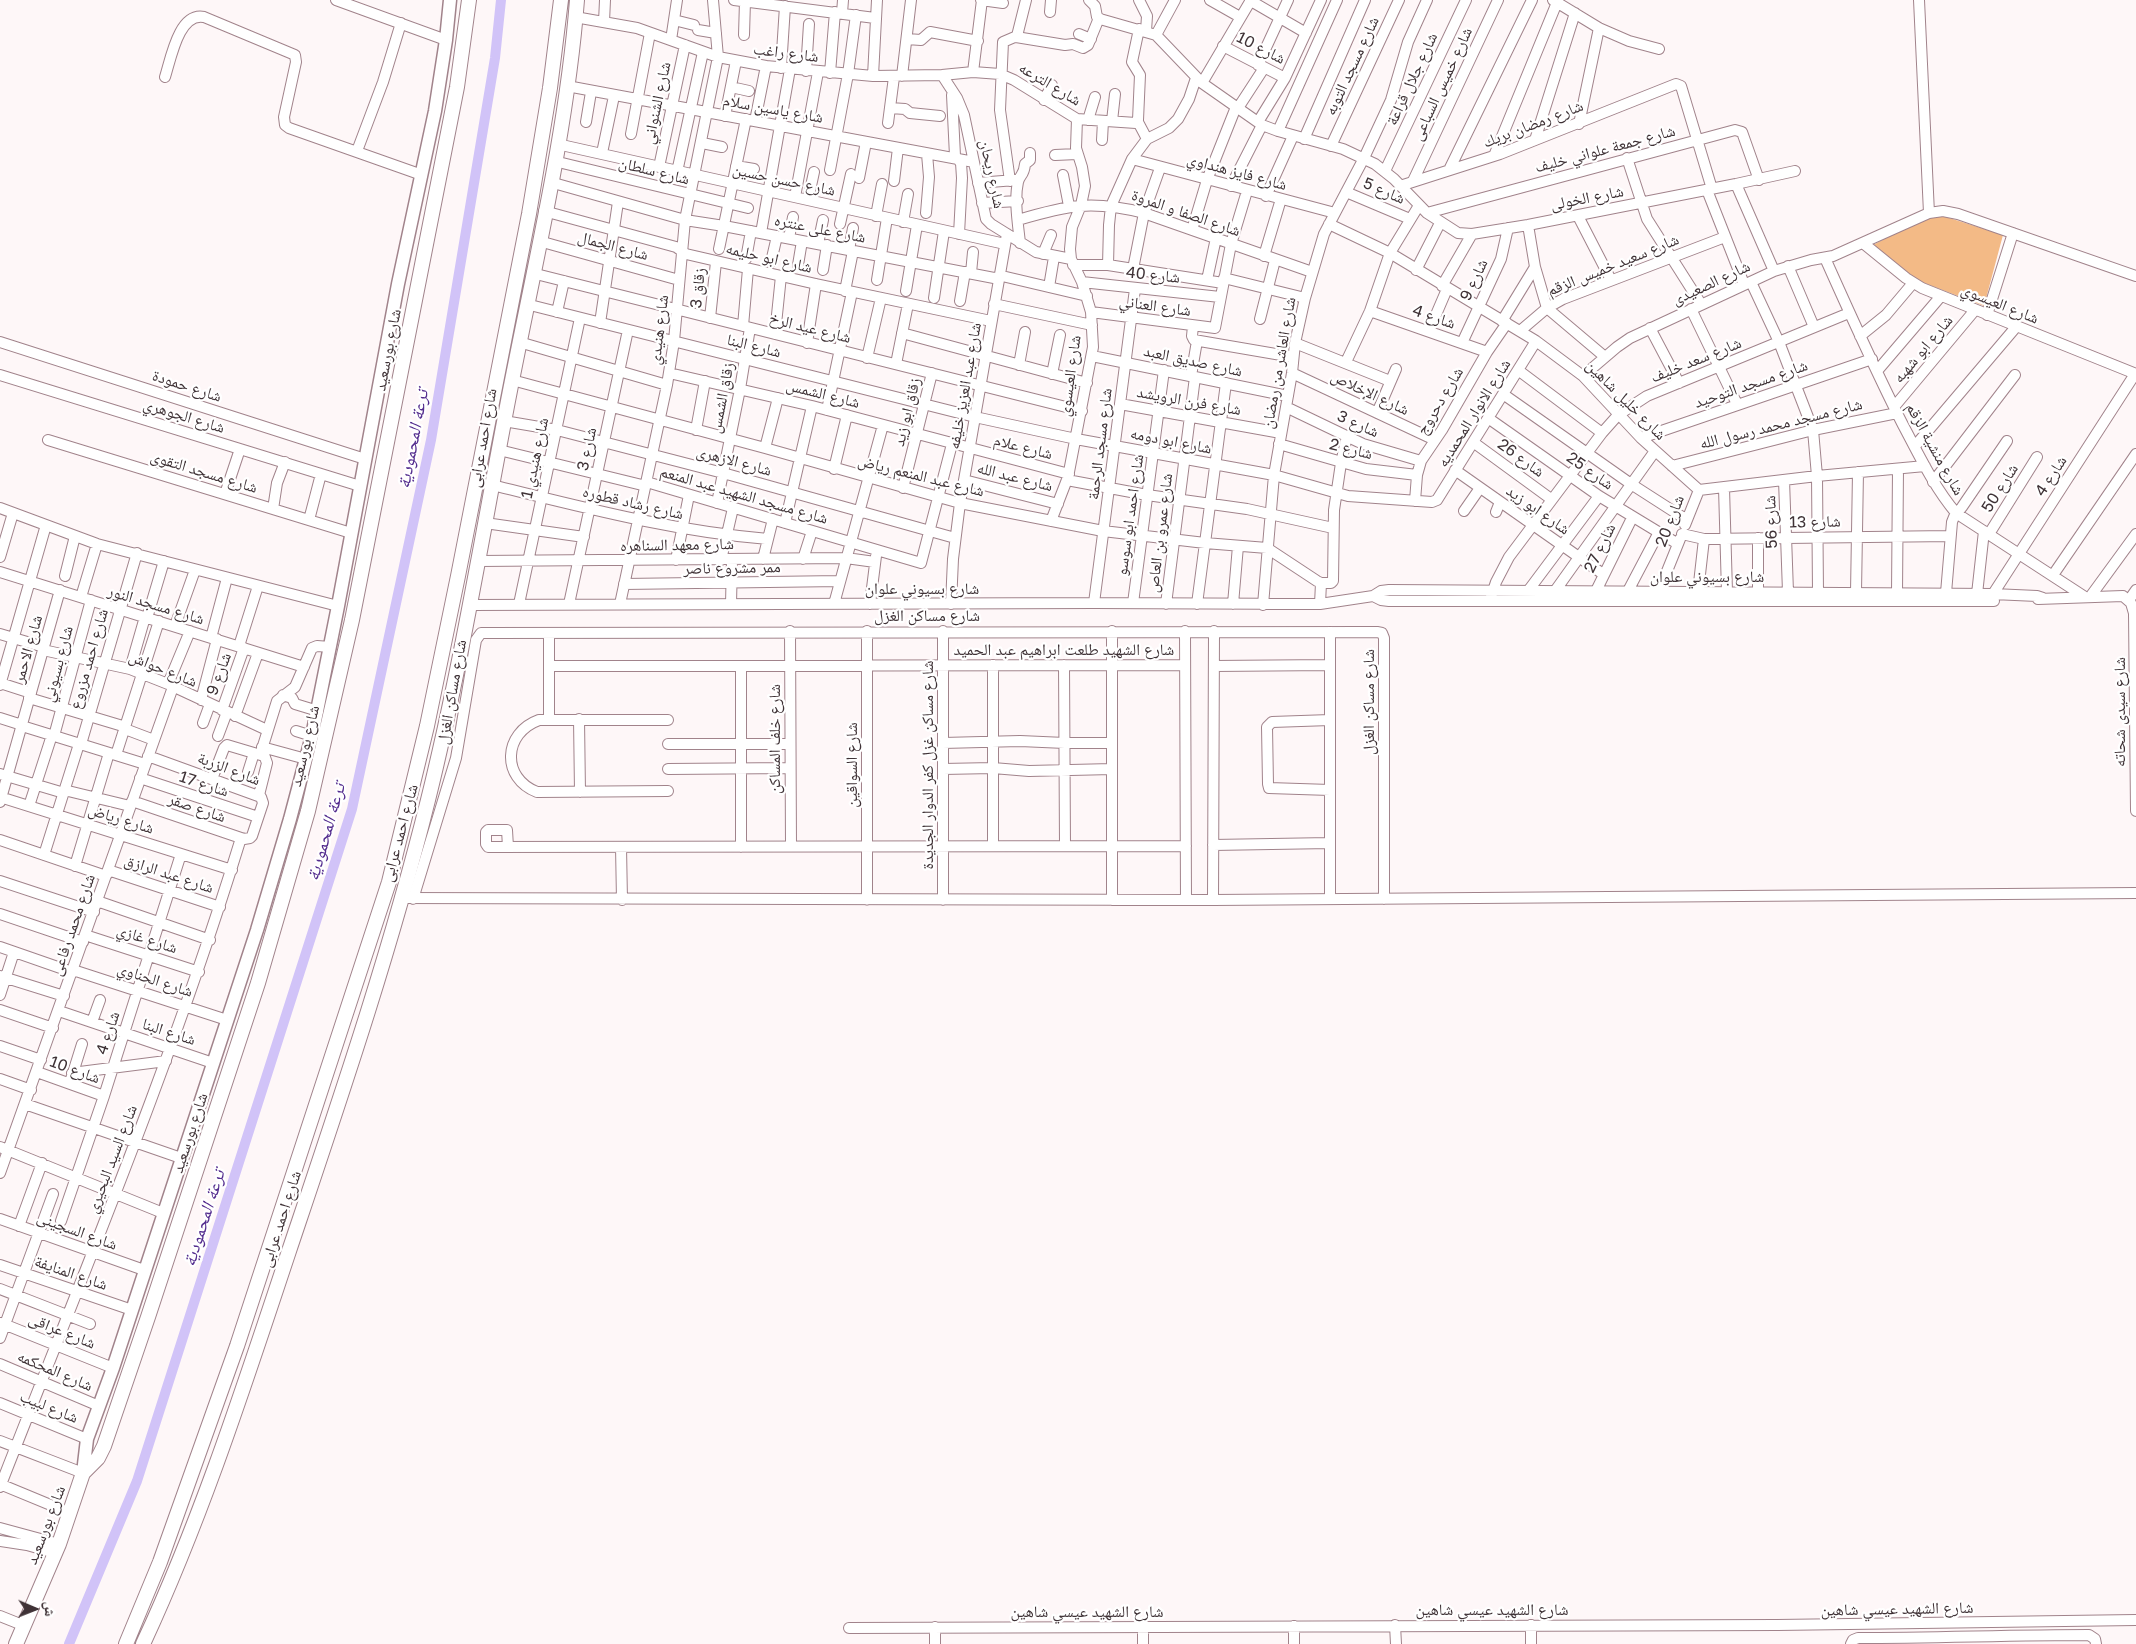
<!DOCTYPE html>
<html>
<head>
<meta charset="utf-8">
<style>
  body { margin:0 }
  #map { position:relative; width:2136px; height:1644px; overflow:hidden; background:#fef7f8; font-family:"Golos Text","Noto Naskh Arabic",sans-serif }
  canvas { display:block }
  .north { position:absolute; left:10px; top:1584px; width:50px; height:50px; -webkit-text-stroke:4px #fff; paint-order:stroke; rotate:91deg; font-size:14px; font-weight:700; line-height:20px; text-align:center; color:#3f3236 }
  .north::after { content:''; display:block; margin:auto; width:18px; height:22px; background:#3f3236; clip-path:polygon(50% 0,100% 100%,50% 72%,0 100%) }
</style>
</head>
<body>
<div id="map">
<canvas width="2136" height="1644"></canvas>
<div class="north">ش</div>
</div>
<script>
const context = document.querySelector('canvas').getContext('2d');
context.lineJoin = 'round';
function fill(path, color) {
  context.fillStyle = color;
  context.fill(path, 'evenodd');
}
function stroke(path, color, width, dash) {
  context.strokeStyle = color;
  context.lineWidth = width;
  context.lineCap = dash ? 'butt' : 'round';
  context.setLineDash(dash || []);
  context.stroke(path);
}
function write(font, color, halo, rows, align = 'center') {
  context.font = font + ' "Golos Text","Noto Naskh Arabic",sans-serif';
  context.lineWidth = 4.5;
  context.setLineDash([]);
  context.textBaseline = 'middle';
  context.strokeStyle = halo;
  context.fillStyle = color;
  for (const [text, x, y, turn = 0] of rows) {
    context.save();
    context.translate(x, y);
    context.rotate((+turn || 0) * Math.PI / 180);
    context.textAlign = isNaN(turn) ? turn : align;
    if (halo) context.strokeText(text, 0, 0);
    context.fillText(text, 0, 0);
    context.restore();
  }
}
const green = new Path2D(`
  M1940 215 2003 235 1984 306 1914 279 1871 246 1927 217Z`);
const canal = new Path2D(`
  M69 1644 137 1481 352 809 431 440 495 58 501 0`);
const minor = new Path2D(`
  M336 0 446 40
  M734 0 875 18
  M981 0 1003 3
  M1089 0 1095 6 1097 17 1100 19 1156 35 1202 83 1262 125 1278 131 1343 149 1375 164 1394 179 1427 213 1458 233 1472 234 1528 225 1736 184 1795 171
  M1139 0 1147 16 1146 31
  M1210 0 1240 17
  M1553 0 1599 28 1629 41 1659 49
  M1919 0 1929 213
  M1251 1 1306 33
  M1050 12 1051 0
  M842 13 843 0
  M575 17 637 28 718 57 766 66 873 76 942 75 973 72 1000 74 1014 80 1077 119 1136 123 1138 120 1140 75 1132 62 1139 29
  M674 20 694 25
  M604 22 605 0
  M698 30 716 33
  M1079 34 1091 39
  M744 35 745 1
  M1156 35 1175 0
  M1016 37 1065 45 1073 44 1083 48 1088 45 1099 18
  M907 39 921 40 930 32 978 41
  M671 40 677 0
  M1223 46 1285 78
  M1258 65 1288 0
  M781 68 785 6
  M806 71 809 24
  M973 72 982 0
  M830 73 835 12
  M942 75 957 98 964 115 986 219 991 224 1036 252 1071 259
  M873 76 877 0
  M902 76 911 0
  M165 77C171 58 179 12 204 17L295 55 296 62 284 117 285 125 289 128 422 175
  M1202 83 1251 0
  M567 86 974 162
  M731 87 749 91
  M952 95 955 156 961 163 962 178 959 234
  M1044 100 1052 85
  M890 108 905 109 910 113 940 116
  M1238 108 1264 68
  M725 116 736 61
  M1088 120 1095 97
  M755 121 766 66
  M1112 121 1115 94
  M586 122 591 92
  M1138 122 1147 139
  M1258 122 1285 78 1321 0
  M888 123 894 77
  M1579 124 1599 28
  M1278 131 1337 0
  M631 134 650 33
  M1304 139 1365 0
  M1102 140 1103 121
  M1535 140 1575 13
  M702 143 722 147
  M557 144 1005 244
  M1331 146 1399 0
  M357 151 383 82 401 23
  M602 153 614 96
  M1055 155 1077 154
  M1494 156 1558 0
  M1627 158 1647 219 1701 304
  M1132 159 1335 213
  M554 161 748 208
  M736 166 754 169
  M659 167 685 45
  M1450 168 1532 0
  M830 170 848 74 856 15
  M1385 171 1466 0
  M677 172 703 52
  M1063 175 1069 206
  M859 178 866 142
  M894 181 898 148
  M1010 181 1000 110 1003 42 1017 36 1026 0
  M1413 181 1498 0
  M550 182 685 220 724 226 994 278 1002 276 1087 296
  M978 183 1015 180
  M1736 184 1774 271
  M1231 186 1262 125
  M1400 186 1500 154 1676 84 1681 86 1712 189
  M1707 190 1744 284
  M1346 192 1410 219
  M1266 196 1293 136
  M795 197 818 72
  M808 200 814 172
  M982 203 1018 201
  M544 211 676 247 686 254 816 284 991 321
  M926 213 929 177 927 154
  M1427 213 1735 130 1742 132 1759 180
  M876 216 882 184
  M1578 216 1611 280
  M1018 220C1068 205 1092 200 1144 213L1312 272
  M903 222 908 194
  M840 224 851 174
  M1329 224 1390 253 1536 341 1583 376 1641 438 1699 490 1817 476 1925 466
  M1528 225 1535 267 1547 308 1605 357
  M1192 230 1207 180 1236 107
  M761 233 790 69
  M789 238 793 217
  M539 241 679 280
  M1020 243C1018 224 1014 200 1018 182 1020 174 1024 176 1025 164L1030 160V153
  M1863 243 1906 278 1922 288 2136 374
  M818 244 823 220
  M719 249 746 119
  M849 250 853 228
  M1043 254 1051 235
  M1264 256 1281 199
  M1825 258C1850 314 1875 370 1903 425 1919 455 1934 487 1956 513L2085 597
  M746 259 751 231
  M771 262 777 236
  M798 265 802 241
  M1073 265H1108L1223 283
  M1108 265 1109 225 1111 206 1132 159 1147 139 1169 128 1178 119 1189 99 1196 78
  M1788 266 1814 327
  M1133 269 1144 213 1160 168
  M823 270 827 245
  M1416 270 1440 223
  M532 273 1082 411
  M971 273 973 252
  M1224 278 1305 298
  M877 280 887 218
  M1207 280 1216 238
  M1082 282 1220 297
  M1751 282 1779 342 1813 430 1817 476 1818 592
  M1442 286 1472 234
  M1049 287 1054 257
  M845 291 853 251
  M906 291 917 225
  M934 298 944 231
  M960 301 965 272
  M526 304 975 417 1076 439 1274 475 1348 496 1432 502 1437 500 1536 341
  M994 304 1092 325
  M1691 309 1737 404
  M1370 311 1487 352
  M557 312 564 281
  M1091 312 1215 328 1231 244 1247 191
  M1987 315 2013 233
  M710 318 716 262
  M1260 319 1275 260
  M1502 321 1535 267
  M600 323 618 202
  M743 326 748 269
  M1193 326 1192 336 1194 340 1293 357
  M1650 328 1679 383
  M1429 331 1447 289
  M1520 331 1547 308 1563 299 1725 237
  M902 333 1087 383
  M775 334 781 276
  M1860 336 1886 315 1913 283
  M0 342 365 459
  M519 342 667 385
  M807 343 816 284
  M1295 343 1390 381
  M1462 343 1501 259 1508 228
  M1092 356 1288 396
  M867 358 881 298
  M1346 362 1370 311 1390 253 1418 207
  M896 364 908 304
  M1019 365 1025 332
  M1518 370 1602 433
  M1877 371 1941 296
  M669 373 812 406 1069 474
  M1292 373 1435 440
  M1052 374 1060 335
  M0 375 360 486
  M1191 376 1197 341
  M1583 376 1617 347 1630 338 1774 271 1811 260 1833 256 1929 213 1943 211 1958 214 2136 276
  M512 380 765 448 960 503 1103 531 1205 543 1267 548 1317 581 1321 583H1331L1333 581 1334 510 1341 463 1347 436
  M1503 394 1631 484 1687 520
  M1120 404 1281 433
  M1286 407 1363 444 1421 461
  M1894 407 1975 310
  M827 410 852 292
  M1377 413 1396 369
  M1488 418 1599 496 1678 544
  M504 421 557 430 723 473 955 538
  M696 430 705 381
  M1641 438 1872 359
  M48 440 351 533
  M1473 442 1551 499
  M1279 444 1366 469 1417 475
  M1915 446 2016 327
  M765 448 778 398
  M499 450 642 485 650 483 921 563 952 444
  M1672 466 1813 430 1897 413
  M834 469 847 415
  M1455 470 1603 574
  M964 480 1058 504
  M1067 480 1147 495 1247 509 1333 528
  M1784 480 1788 592
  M1933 482 2015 375
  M492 485C586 508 672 531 768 539
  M903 488 932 373
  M1724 488 1727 592
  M225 494 240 449
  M1415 501 1417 475 1421 461 1442 430 1487 352 1507 323
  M717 503 740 389 750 328
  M0 508 97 544 338 606
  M273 509 277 483 285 462
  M1464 511 1480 488
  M1496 512 1500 502
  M309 520 321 474
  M1051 521 1068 477 1093 347 1091 312 1082 282 1071 259 1070 249 1072 227 1081 205 1085 186 1082 167 1076 148 1077 119
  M485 523 584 537
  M785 523 812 406
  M1685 525 1699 490
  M1682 534 1704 539 1950 536
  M1989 534 2037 457
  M1758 538V592
  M0 557 13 513
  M763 559 773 519
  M803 559 812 531
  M676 560 689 495
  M721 560 733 508
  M479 561 846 558 875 562
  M0 572 304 667
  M2053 575 2136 454
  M65 576 75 536
  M624 584 840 581
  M1528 591 1599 496
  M1555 591 1655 451
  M1596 591 1632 518
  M1628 591 1658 534
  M1659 591 1680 539
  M1698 592 1704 539
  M1856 592 1858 472
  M1897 593 1898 469
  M1946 593 1952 522 1954 517 1962 507 2007 441
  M1977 594 1984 531
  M1993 594 2135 374
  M1373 596 1381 600 1389 601H1994
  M81 597 97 544
  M1491 597 1496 582 1509 557 1602 433 1618 415 1647 396 1849 313
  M2090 597 2136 534
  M2038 599 2123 596 2131 603 2136 620
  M2129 600 2136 590
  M1094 603 1135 289
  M1133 603 1164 370
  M519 604 580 318
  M569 604 628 330
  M620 604 667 385 674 341 685 220 718 57 713 0
  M731 604 732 559
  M834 604 883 425
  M870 604 876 556
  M951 604 953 559 960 503 1007 234
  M1166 604 1195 377
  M1197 604 1226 383
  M1233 604 1238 546
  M1320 604 1321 583
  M470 605 1094 603 1320 604 1373 596 1381 591 1389 590 1993 594 2037 596 2043 598
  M1263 605 1274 475 1292 373 1295 343 1305 298 1324 234 1364 158 1391 100 1408 42 1427 0
  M2134 614 2136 811
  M147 618 164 561
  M175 626 195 570
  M790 631 791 846
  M943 631V900
  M1185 631 1186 900
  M1330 632V899
  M0 634 44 647
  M211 638 227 578
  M239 646 258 586
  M43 650 130 669 168 684 267 730
  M1064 665 1065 846
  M549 666 1185 665
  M1214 666 1330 665
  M130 669 145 617
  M0 683 31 693
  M168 684 190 631
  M0 685 46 525
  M283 695 292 698 295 704 318 711
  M29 698 126 727
  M201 700 217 639
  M222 710 244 648
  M235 716 258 653
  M0 718 22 725
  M549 719V633
  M579 719 580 792
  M203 723 210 704
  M22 726 145 764
  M125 729 154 740
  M296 731 312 736
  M54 736 91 600
  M218 736 227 712
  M943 743 1020 741 1065 743H1112
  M81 744 137 553
  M668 744H790
  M262 747 306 759
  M116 755 159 621
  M668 769 790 768
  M943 769 993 768 1029 771 1112 769
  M248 772 254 753
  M0 774 64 793
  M140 778 258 817
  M212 779 224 748 227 745 264 756
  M64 790 130 806
  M1330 790 1269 788 1268 784 1267 727 1272 722 1330 720
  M668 791 537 792C501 778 503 733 539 720H668
  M259 795 267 763 262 749 277 701 295 687 312 648 317 646 330 647
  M0 797 232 870
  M132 801 244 839 250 838 252 836 263 803 261 797 148 756
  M0 802 60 590
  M29 806 52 735
  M0 840 106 876
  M1213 845 1330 843
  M993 846V665
  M508 847 507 830H488L486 832V844L488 847 1186 846
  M621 847 622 900
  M741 847V666
  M44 855 79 744
  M75 866 109 753
  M108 870 220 907
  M0 881 94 912
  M400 898 1213 900 2136 893
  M413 899 456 758 476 640 481 633 1377 632 1382 633 1384 638V899
  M867 900V631
  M1112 900V631
  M1213 900 1214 631
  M97 901 210 940
  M0 914 83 942
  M85 935 199 972
  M0 947 72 972
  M73 970 227 1020
  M0 976 64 996
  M0 995 14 952
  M0 1010 53 1028
  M59 1011 213 1063
  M92 1022 100 1000
  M0 1046 41 1060
  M37 1072 104 1096
  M72 1073 166 1061
  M0 1079 31 1090
  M71 1079 82 1044
  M25 1104 181 1158
  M0 1147 163 1213
  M0 1173 173 687
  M0 1219 144 1270
  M61 1221 104 1096 181 854
  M19 1226 42 1163
  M0 1265 132 1310
  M0 1289 90 1324
  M1 1323 113 1368
  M0 1338 53 1194
  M0 1364 99 1406
  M0 1403 87 1439
  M0 1441 83 1473
  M0 1484 70 1513
  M0 1487C84 1272 173 1059 241 838
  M0 1528 59 1544
  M0 1541 27 1545 55 1553
  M0 1616 25 1626
  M1395 1625 1396 1644
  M1143 1626V1644
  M935 1627V1644
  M849 1628 1777 1625 2136 1620
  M1294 1644V1626
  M1531 1644V1625
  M1851 1644 1853 1640 1858 1638C1935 1638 2012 1635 2089 1635L2095 1639 2096 1644`);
const tertiary = new Path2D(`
  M83 1473 87 1439 113 1368 257 930 290 819 312 736 338 606 398 284 435 111 446 40 450 0`);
const secondary = new Path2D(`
  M16 1644 59 1544 83 1473 98 1458 104 1446 148 1317 258 983 308 811 352 620 457 87 469 0
  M126 1644 160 1562 237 1346 389 882 427 726 458 576 529 214 550 88 561 0
  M143 1644C202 1517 245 1383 289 1251 339 1102 390 953 428 800 459 675 480 548 504 422 530 282 566 142 577 0`);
const streetNames = [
  ["شارع 10",1261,48,27],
  ["شارع راغب",786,53,7],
  ["شارع مسجد التوبه",1352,66,-65],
  ["شارع جلال قراعة",1412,79,-65],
  ["شارع الترعه",1050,84,31],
  ["شارع خميس السباعى",1442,84,-65],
  ["شارع الشنواني",657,103,-78],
  ["شارع ياسين سلام",773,109,10],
  ["شارع رمضان بريك",1533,124,-21],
  ["شارع جمعة علواني خليف",1605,149,-15],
  ["شارع سلطان",654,171,14],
  ["شارع فايز هنداوي",1237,172,15],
  ["شارع ريحان",992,174,78],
  ["شارع حسن حسين",784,180,12],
  ["شارع 5",1384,191,23],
  ["شارع الخولى",1587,198,-11],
  ["شارع الصفا و المروة",1186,213,19],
  ["شارع على عنتره",820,229,11],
  ["شارع الجمال",613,246,15],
  ["شارع ابو حليمه",769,258,13],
  ["شارع سعيد خميس الزقم",1613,265,-22],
  ["شارع 40",1153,275,6],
  ["شارع 9",1474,280,-65],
  ["شارع الصعيدى",1711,283,-25],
  ["زقاق 3",698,288,-84],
  ["شارع العيسوي",2000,304,22],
  ["شارع العناني",1155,306,8],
  ["شارع 4",1434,317,19],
  ["شارع عيد الرخ",810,328,14],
  ["شارع هنيدي",659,330,-83],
  ["شارع البنا",754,346,14],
  ["شارع ابو شهبه",1923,349,-50],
  ["شارع بورسعيد",388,350,-79],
  ["شارع سعد خليف",1696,360,-22],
  ["شارع صديق العبد",1193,361,12],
  ["شارع العاشر من رمضان",1279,363,-80],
  ["شارع العيسوي",1070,376,-82],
  ["شارع مسجد التوحيد",1751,384,-19],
  ["شارع حمودة",187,386,18],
  ["شارع عبد العزيز خليفه",965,386,-80],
  ["شارع الإخلاص",1370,393,25],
  ["شارع الشمس",823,394,14],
  ["زقاق الشمس",722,398,-79],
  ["شارع خليل شاهين",1626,400,45],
  ["شارع فرن الرويشد",1189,401,10],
  ["شارع دحروج",1440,401,-59],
  ["زقاق ابو زيد",907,412,-76],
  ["شارع الانوار المحمديه",1474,413,-58],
  ["شارع الجوهري",184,416,17],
  ["شارع 3",1358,424,24],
  ["شارع مسجد محمد رسول الله",1781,424,-14],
  ["شارع احمد عرابى",483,438,-80],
  ["شارع ابو دومه",1171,441,11],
  ["شارع مسجد الرحمة",1100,444,-83],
  ["شارع علام",1023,447,14],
  ["شارع 3",587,449,-78],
  ["شارع 2",1351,449,14],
  ["شارع منشية الزقم",1935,449,61],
  ["شارع هنيدي 1",535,458,-78],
  ["شارع 26",1521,458,36],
  ["شارع الازهرى",734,461,15],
  ["شارع 25",1590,471,35],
  ["شارع مسجد التقوى",204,472,17],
  ["شارع عبد المنعم رياض",921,476,14],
  ["شارع 4",2051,476,-57],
  ["شارع عبد الله",1015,477,14],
  ["شارع 50",2000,488,-58],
  ["شارع مسجد الشهيد عبد المنعم",744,495,16],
  ["شارع رشاد قطوره",633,503,13],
  ["شارع ابو زيد",1538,510,35],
  ["شارع احمد ابو سوسو",1130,515,-82],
  ["شارع 20",1670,521,-69],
  ["شارع 56",1771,522,-92],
  ["شارع 13",1815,522,-1],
  ["شارع عمرو بن العاص",1160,533,-83],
  ["شارع معهد السناهره",677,545,-1],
  ["شارع 27",1600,548,-64],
  ["ممر مشروع ناصر",732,568,-1],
  ["شارع بسيوني علوان",1707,577],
  ["شارع بسيوني علوان",922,589],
  ["شارع مسجد النور",156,605,17],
  ["شارع مساكن الغزل",927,616],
  ["شارع الاحمر",28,649,-74],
  ["شارع الشهيد طلعت ابراهيم عبد الحميد",1064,650],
  ["شارع احمد مزروع",89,659,-74],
  ["شارع بسيوني",58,664,-75],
  ["شارع حواش",163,669,22],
  ["شارع 9",219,674,-70],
  ["شارع مساكن الغزل",452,692,-80],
  ["شارع مساكن الغزل",1369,702,-90],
  ["شارع سيدى شحاته",2120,712,-90],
  ["شارع خلف المساكن",775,739,-90],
  ["شارع بورسعيد",305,746,-77],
  ["شارع السواقين",852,765,-90],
  ["شارع مساكن غزل كفر الدوار الجديدة",928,765,-90],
  ["شارع الزربة",229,769,21],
  ["شارع 17",204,784,18],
  ["شارع صقر",197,808,19],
  ["شارع رياض",121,819,17],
  ["شارع احمد عرابى",400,833,-75],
  ["شارع عبد الرازق",169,874,18],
  ["شارع محمد رفاعى",73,925,-71],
  ["شارع غازي",147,939,18],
  ["شارع الحناوي",155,980,18],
  ["شارع البنا",169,1032,18],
  ["شارع 4",108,1033,-72],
  ["شارع 10",75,1070,20],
  ["شارع بورسعيد",190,1133,-72],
  ["شارع السيد البحيري",112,1159,-69],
  ["شارع احمد عرابى",281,1219,-72],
  ["شارع السجينى",77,1231,20],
  ["شارع المنايفة",71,1273,19],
  ["شارع عراقى",62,1331,22],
  ["شارع المحكمه",55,1371,23],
  ["شارع لبيب",49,1407,22],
  ["شارع بورسعيد",46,1525,-69],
  ["شارع الشهيد عيسي شاهين",1897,1609,-1],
  ["شارع الشهيد عيسي شاهين",1492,1610],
  ["شارع الشهيد عيسي شاهين",1087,1612]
];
const waterNames = [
  ["ترعة المحمودية",413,439,-79],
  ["ترعة المحمودية",326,832,-74],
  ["ترعة المحمودية",204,1218,-72]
];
fill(green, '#f3ba86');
stroke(canal, '#d1c3f8', 10);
stroke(minor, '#a1838b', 12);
stroke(tertiary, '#a1838b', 15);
stroke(secondary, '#a1838b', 16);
stroke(minor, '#fff', 10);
stroke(tertiary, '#fff', 12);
stroke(secondary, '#fff', 14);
write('16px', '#3f3236', '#fff', streetNames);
write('italic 18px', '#532c8e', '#fff', waterNames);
</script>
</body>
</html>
